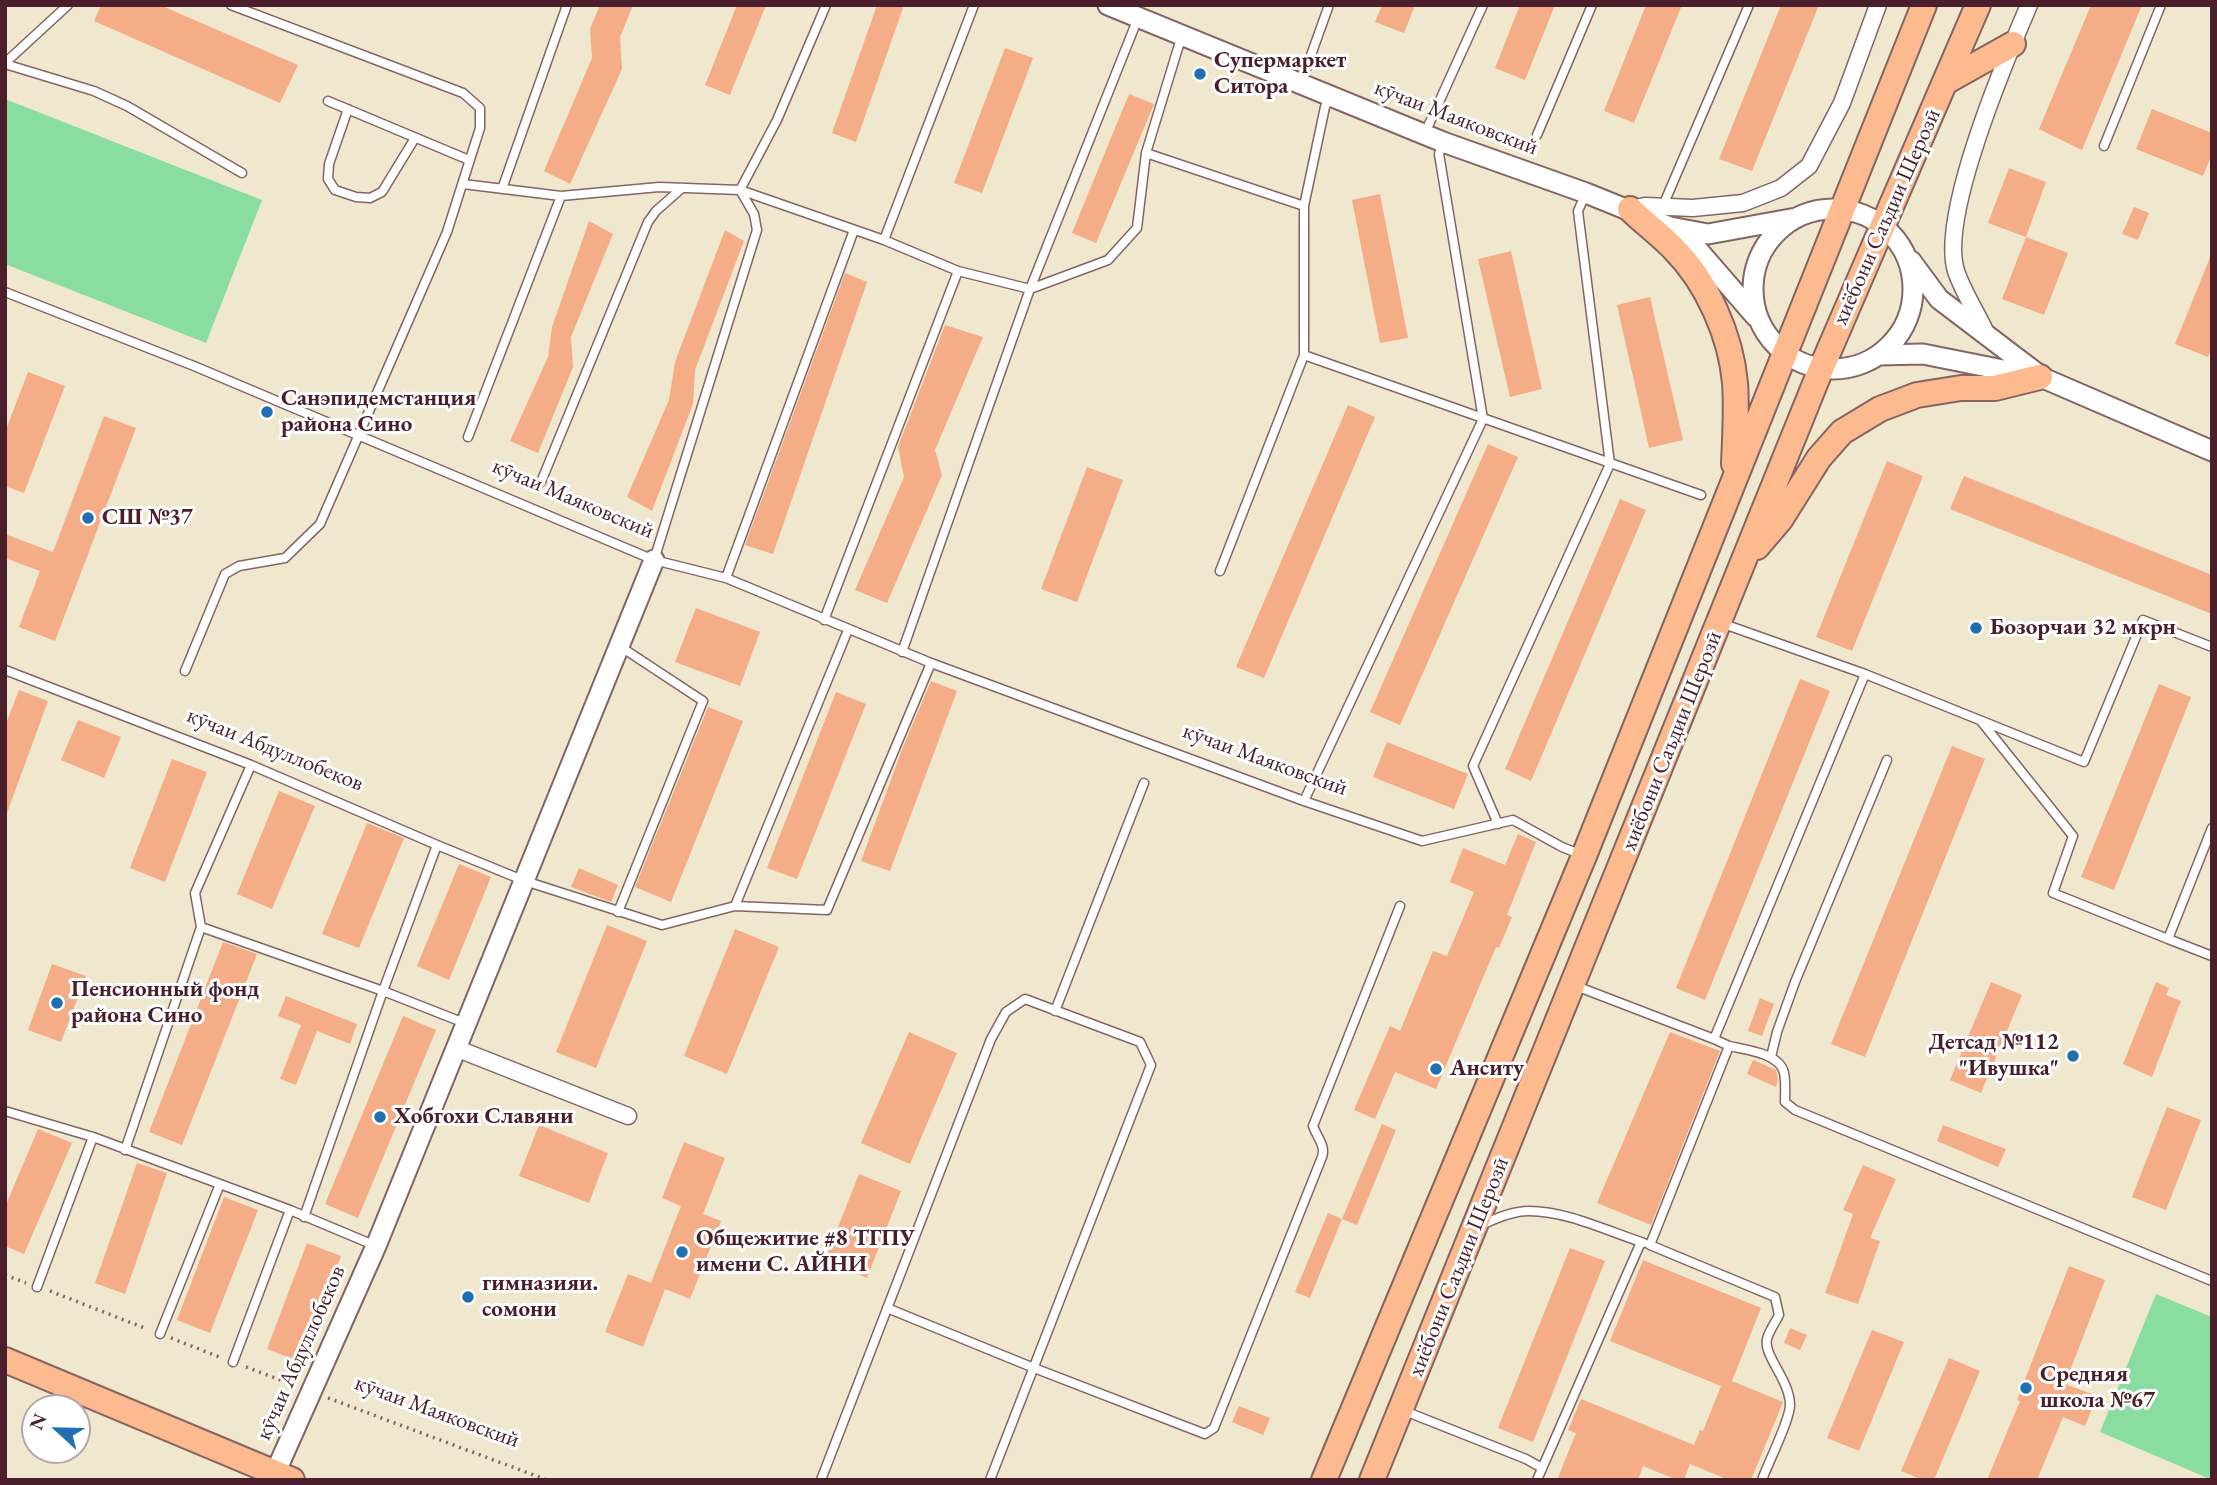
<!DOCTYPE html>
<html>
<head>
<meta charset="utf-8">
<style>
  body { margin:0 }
  #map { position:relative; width:2217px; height:1485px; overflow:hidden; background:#f0e8ce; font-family:"EB Garamond",serif }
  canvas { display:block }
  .frame { position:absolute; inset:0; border:7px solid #4a1f2b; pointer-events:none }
  .north { position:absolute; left:21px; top:1394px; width:70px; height:70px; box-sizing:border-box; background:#fff; border:2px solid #b7a5aa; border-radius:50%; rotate:292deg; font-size:19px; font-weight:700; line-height:28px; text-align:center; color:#4a1f2b }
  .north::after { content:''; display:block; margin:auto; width:24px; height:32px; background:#1f6fb2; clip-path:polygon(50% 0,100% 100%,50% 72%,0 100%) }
</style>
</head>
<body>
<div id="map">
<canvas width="2217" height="1485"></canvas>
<div class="frame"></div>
<div class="north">N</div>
</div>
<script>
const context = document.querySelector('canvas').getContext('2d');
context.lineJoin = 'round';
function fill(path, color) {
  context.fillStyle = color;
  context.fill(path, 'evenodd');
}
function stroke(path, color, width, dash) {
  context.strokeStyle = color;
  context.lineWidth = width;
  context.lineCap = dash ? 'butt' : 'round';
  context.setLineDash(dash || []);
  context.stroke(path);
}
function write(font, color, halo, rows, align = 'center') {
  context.font = font + ' "EB Garamond",serif';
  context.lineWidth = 6;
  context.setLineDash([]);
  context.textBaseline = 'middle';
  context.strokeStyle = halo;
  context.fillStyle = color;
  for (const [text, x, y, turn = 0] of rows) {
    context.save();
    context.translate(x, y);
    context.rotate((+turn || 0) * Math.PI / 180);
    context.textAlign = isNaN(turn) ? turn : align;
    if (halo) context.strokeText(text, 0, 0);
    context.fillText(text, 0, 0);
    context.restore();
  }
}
const green = new Path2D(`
  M5 99 262 200 206 343 5 264Z
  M2156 1294 2212 1317V1480L2100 1432Z`);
const building = new Path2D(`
  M101 5H160L298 65 280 103 94 21Z
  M600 5H633L620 37 622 69 570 184 544 171 592 58 590 29Z
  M737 5H766L730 95 705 85Z
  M877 5H904L856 142 832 133Z
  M1382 5H1415L1404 33 1375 22Z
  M1520 5H1555L1525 80 1495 68Z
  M1646 5H1682L1634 123 1604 111Z
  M1781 5H1819L1752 171 1719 159Z
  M2091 5H2142L2082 150 2039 129Z
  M1005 48 1033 58 982 193 954 183Z
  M1129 94 1154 104 1096 243 1072 233Z
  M2152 109 2212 133V154L2203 176 2136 149Z
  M2009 168 2046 182 2026 237 1988 223Z
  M1380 194 1408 338 1380 343 1352 200Z
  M2134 207 2149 213 2138 240 2122 234Z
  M589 221 613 234 571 337 573 367 538 453 510 441 548 357 552 327Z
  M725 230 744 241 695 370 693 404 652 511 627 497 669 400 675 362Z
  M2026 237 2068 253 2044 315 2002 299Z
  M1511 251 1542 389 1510 397 1478 259Z
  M2211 255 2212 347 2208 357 2175 344Z
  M845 273 867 282 773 554 745 545Z
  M1650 297 1683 440 1649 448 1617 305Z
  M945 325 983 337 935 450 942 475 887 603 855 590 904 477 898 447Z
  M28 372 65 386 24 493 5 486V432Z
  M1348 405 1375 417 1264 678 1236 667Z
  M104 416 136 428 55 641 19 627 40 571 5 558V534L53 552Z
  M1488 444 1518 457 1400 725 1370 712Z
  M1887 461 1923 476 1852 651 1816 637Z
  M1087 467 1123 480 1077 602 1041 589Z
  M1964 476 2212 575V614L1950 509Z
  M1620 499 1646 510 1531 781 1505 769Z
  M696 608 760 632 740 686 675 662Z
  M1800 679 1830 691 1705 1000 1676 988Z
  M931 681 957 691 890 871 861 861 903 747Z
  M2159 684 2191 697 2114 890 2081 877Z
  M19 690 48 701 7 813H5V726Z
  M836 692 866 704 797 879 767 868Z
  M708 707 743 721 671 902 635 887Z
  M78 720 121 737 104 778 61 760Z
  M1387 742 1468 774 1454 809 1373 777Z
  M1952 746 1985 759 1865 1057 1831 1044Z
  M172 759 207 772 165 882 130 868Z
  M279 791 315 806 272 909 237 894Z
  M367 823 404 838 359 948 322 934Z
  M1518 834 1536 842 1507 915 1512 917 1499 948 1496 947 1436 1089 1395 1072 1375 1119 1354 1110 1390 1026 1400 1031 1433 951 1447 956 1474 892 1450 882 1463 848 1505 865Z
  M459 864 491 877 449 980 417 966Z
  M579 868 618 885 611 902 571 887Z
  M607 925 647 941 596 1068 556 1052Z
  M735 929 779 947 727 1074 684 1056Z
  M223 942 257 954 182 1145 149 1132Z
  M52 964 86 976 61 1042 28 1030Z
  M1991 982 2022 995 1981 1093 1950 1080Z
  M2156 982 2169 988 2166 995 2181 1001 2152 1077 2123 1064Z
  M286 996 357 1024 350 1044 317 1031 296 1085 280 1079 301 1025 278 1016Z
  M1760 998 1774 1004 1762 1036 1748 1031Z
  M403 1016 436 1030 358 1218 325 1204Z
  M909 1032 957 1053 910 1164 861 1143Z
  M1670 1032 1720 1051 1651 1225 1597 1203Z
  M1753 1060 1776 1070 1778 1080 1776 1087 1747 1074Z
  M2167 1107 2201 1120 2166 1210 2132 1197Z
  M1382 1124 1396 1130 1357 1225 1342 1219Z
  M539 1125 608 1153 589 1203 519 1176Z
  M1943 1125 2006 1149 1998 1167 1937 1141Z
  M38 1129 72 1143 24 1254 5 1246V1207Z
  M684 1142 725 1158 703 1214 721 1221 690 1299 665 1289 643 1347 605 1332 628 1274 651 1283 681 1206 662 1198Z
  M137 1163 167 1173 125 1294 95 1283Z
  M1863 1165 1896 1179 1870 1238 1880 1241 1858 1304 1825 1293 1853 1214 1843 1210Z
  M859 1174 901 1191 867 1278 825 1260Z
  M224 1197 258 1210 210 1333 177 1320Z
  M1328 1213 1342 1219 1310 1298 1295 1292Z
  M307 1243 341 1256 300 1362 267 1349Z
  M1570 1248 1605 1261 1533 1442 1498 1428Z
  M1643 1260 1761 1308 1732 1381 1783 1402 1751 1480H1729L1690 1464 1684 1480H1677L1643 1466 1638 1480H1557L1576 1433 1568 1430 1581 1399 1694 1445 1700 1430 1703 1431 1721 1386 1610 1341Z
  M2069 1266 2105 1280 2065 1384 2097 1396 2085 1426 2063 1417 2037 1480H1987L2020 1401 2017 1400Z
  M1790 1328 1807 1335 1800 1350 1784 1343Z
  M1872 1330 1904 1342 1859 1451 1827 1438Z
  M1949 1358 1980 1371 1934 1480H1923L1901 1471Z
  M1239 1406 1270 1418 1263 1435 1232 1422Z`);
const path = new Path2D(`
  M5 1275 26 1283
  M50 1291 147 1329
  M171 1338 222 1358
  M246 1367 294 1385
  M328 1398 547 1480`);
const service = new Path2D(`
  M5 63 68 5
  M5 64 94 91 127 106 242 173
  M1301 83 1329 5
  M328 101 469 160
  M348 109 329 164 328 179 335 190 356 197 370 198 382 192 415 138
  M1425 133 1483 5
  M1537 135 1592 5
  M2104 146 2161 5
  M1146 153 1304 206
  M463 184 561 196 659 187 740 190 884 240 958 271 1030 289 1108 260 1137 228 1146 153 1182 35
  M502 189 567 5
  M1662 208 1749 5
  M884 240 974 5
  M5 292 194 366 654 560 726 578 931 663 1304 801 1422 841 1513 820 1562 847 1582 855
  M1304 355 1701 495
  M468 437 561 196
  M541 482 648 222 656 211 682 188
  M654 560 757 230 754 214 740 190 777 120 826 5
  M1220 571 1304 355V206L1325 107 1330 96
  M726 578 854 230
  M824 620 958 271
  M1721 623 1865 674 2084 762 2143 620 2212 647
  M902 652 1030 289 1138 18
  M5 670 251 765 437 845 525 881 662 925 735 906 827 910 931 663
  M185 671 225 574 239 566 285 558 320 524 447 232 480 128V108L463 93 231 5
  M1981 721 2073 836 2053 893 2168 939 2212 828
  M1304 801 1483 419 1439 154 1443 142
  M1498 824 1473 766 1610 464 1578 211 1586 193
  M735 906 848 630
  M618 912 703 701 621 647
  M201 927 383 991 467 1024
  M2168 939 2212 956
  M1576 986 1714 1039
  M1055 1011 1144 783
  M1729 1046C1746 1050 1780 1053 1784 1073 1786 1082 1785 1093 1785 1102L1795 1110 2212 1281
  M1771 1057 1777 1032 1795 982 1887 760
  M5 1111 93 1137 290 1210 376 1246
  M125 1150 201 927 195 893 251 765
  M304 1217 383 991 437 845
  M1482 1225C1496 1218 1512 1211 1529 1211 1567 1211 1607 1231 1644 1243
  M37 1287 93 1137
  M887 1308 1034 1368 1205 1434 1214 1428 1322 1157C1326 1146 1317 1137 1313 1126L1400 906
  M160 1334 220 1184
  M233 1362 290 1210
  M1402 1410 1526 1459 1542 1468
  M821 1480 991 1039 1006 1012 1025 999 1140 1042 1151 1065 990 1480
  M1537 1480 1641 1242
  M1762 1480C1768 1463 1791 1418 1790 1404 1789 1379 1763 1355 1767 1339 1769 1331 1775 1323 1779 1315L1775 1297 1650 1245 1729 1046 1714 1039 1865 674`);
const minor = new Path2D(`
  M1630 209 1645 206 1693 208 1743 203 1781 188 1809 166 1842 103 1878 5
  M1986 333C1977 313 1963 292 1956 271 1939 216 2005 61 2029 5
  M458 1049 628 1116`);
const tertiary = new Path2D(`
  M1108 5 1443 142 1586 193 1670 227 1708 234 1796 218
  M1753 289a80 80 0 1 1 160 0a80 80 0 1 1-160 0Z
  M1674 229 1698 250 1756 317
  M1911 261 1939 299 2039 375
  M1879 355 1923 354 2043 378 2212 451
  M272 1480 376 1246 654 560`);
const primary = new Path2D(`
  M1947 81 2013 44
  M1630 209C1644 223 1661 235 1674 249 1707 282 1731 336 1735 383 1737 410 1735 437 1734 464
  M1757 547 1780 520 1819 458 1842 432 1880 409 1917 395 1961 388H1995L2040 377
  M5 1360 292 1480
  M1324 1480 1584 856 1924 5
  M1372 1480 1821 369 1978 5`);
const markers = [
  [1200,74,7,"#1f6fb2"],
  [267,412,7,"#1f6fb2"],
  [88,518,7,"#1f6fb2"],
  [1976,628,7,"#1f6fb2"],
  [57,1003,7,"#1f6fb2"],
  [2073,1056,7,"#1f6fb2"],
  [1436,1069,7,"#1f6fb2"],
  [380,1117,7,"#1f6fb2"],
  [682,1252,7,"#1f6fb2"],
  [468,1297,7,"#1f6fb2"],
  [2026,1388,7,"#1f6fb2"]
];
const poiNames = [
  ["Супермаркет",1214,61],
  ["Ситора",1214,87],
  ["Санэпидемстанция",281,399],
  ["района Сино",281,425],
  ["СШ №37",102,518],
  ["Бозорчаи 32 мкрн",1990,628],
  ["Пенсионный фонд",71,990],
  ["района Сино",71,1016],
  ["Детсад №112",2059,1043,"right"],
  ["\"Ивушка\"",2059,1069,"right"],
  ["Анситу",1450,1069],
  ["Хобгохи Славяни",394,1117],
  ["Общежитие #8 ТГПУ",696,1239],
  ["имени С. АЙНИ",696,1265],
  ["гимназияи.",482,1284],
  ["сомони",482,1310],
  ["Средняя",2040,1375],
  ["школа №67",2040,1401]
];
const streetNames = [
  ["кӯчаи Маяковский",1456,118,21],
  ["хиёбони Саъдии Шерозӣ",1887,217,-66],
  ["кӯчаи Маяковский",573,499,23],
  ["хиёбони Саъдии Шерозӣ",1672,741,-68],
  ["кӯчаи Абдуллобеков",275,750,22],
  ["кӯчаи Маяковский",1265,760,20],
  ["хиёбони Саъдии Шерозӣ",1459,1267,-68],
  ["кӯчаи Абдуллобеков",301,1353,-66],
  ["кӯчаи Маяковский",437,1412,20]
];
fill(green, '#89dda0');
fill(building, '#f4ad86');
stroke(service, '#846564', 11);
stroke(minor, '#846564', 19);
stroke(tertiary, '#846564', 23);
stroke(primary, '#846564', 28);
stroke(path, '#846564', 3.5, [2, 5]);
stroke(service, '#fff', 8);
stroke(minor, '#fff', 16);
stroke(tertiary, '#fff', 19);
stroke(primary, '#fcba8e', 24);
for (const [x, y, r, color] of markers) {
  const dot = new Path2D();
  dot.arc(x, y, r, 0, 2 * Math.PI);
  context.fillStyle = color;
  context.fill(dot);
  stroke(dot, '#fff', 2.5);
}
write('bold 23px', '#4a1f2b', '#fff', poiNames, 'left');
write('23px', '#4a1f2b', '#fff', streetNames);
</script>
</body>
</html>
